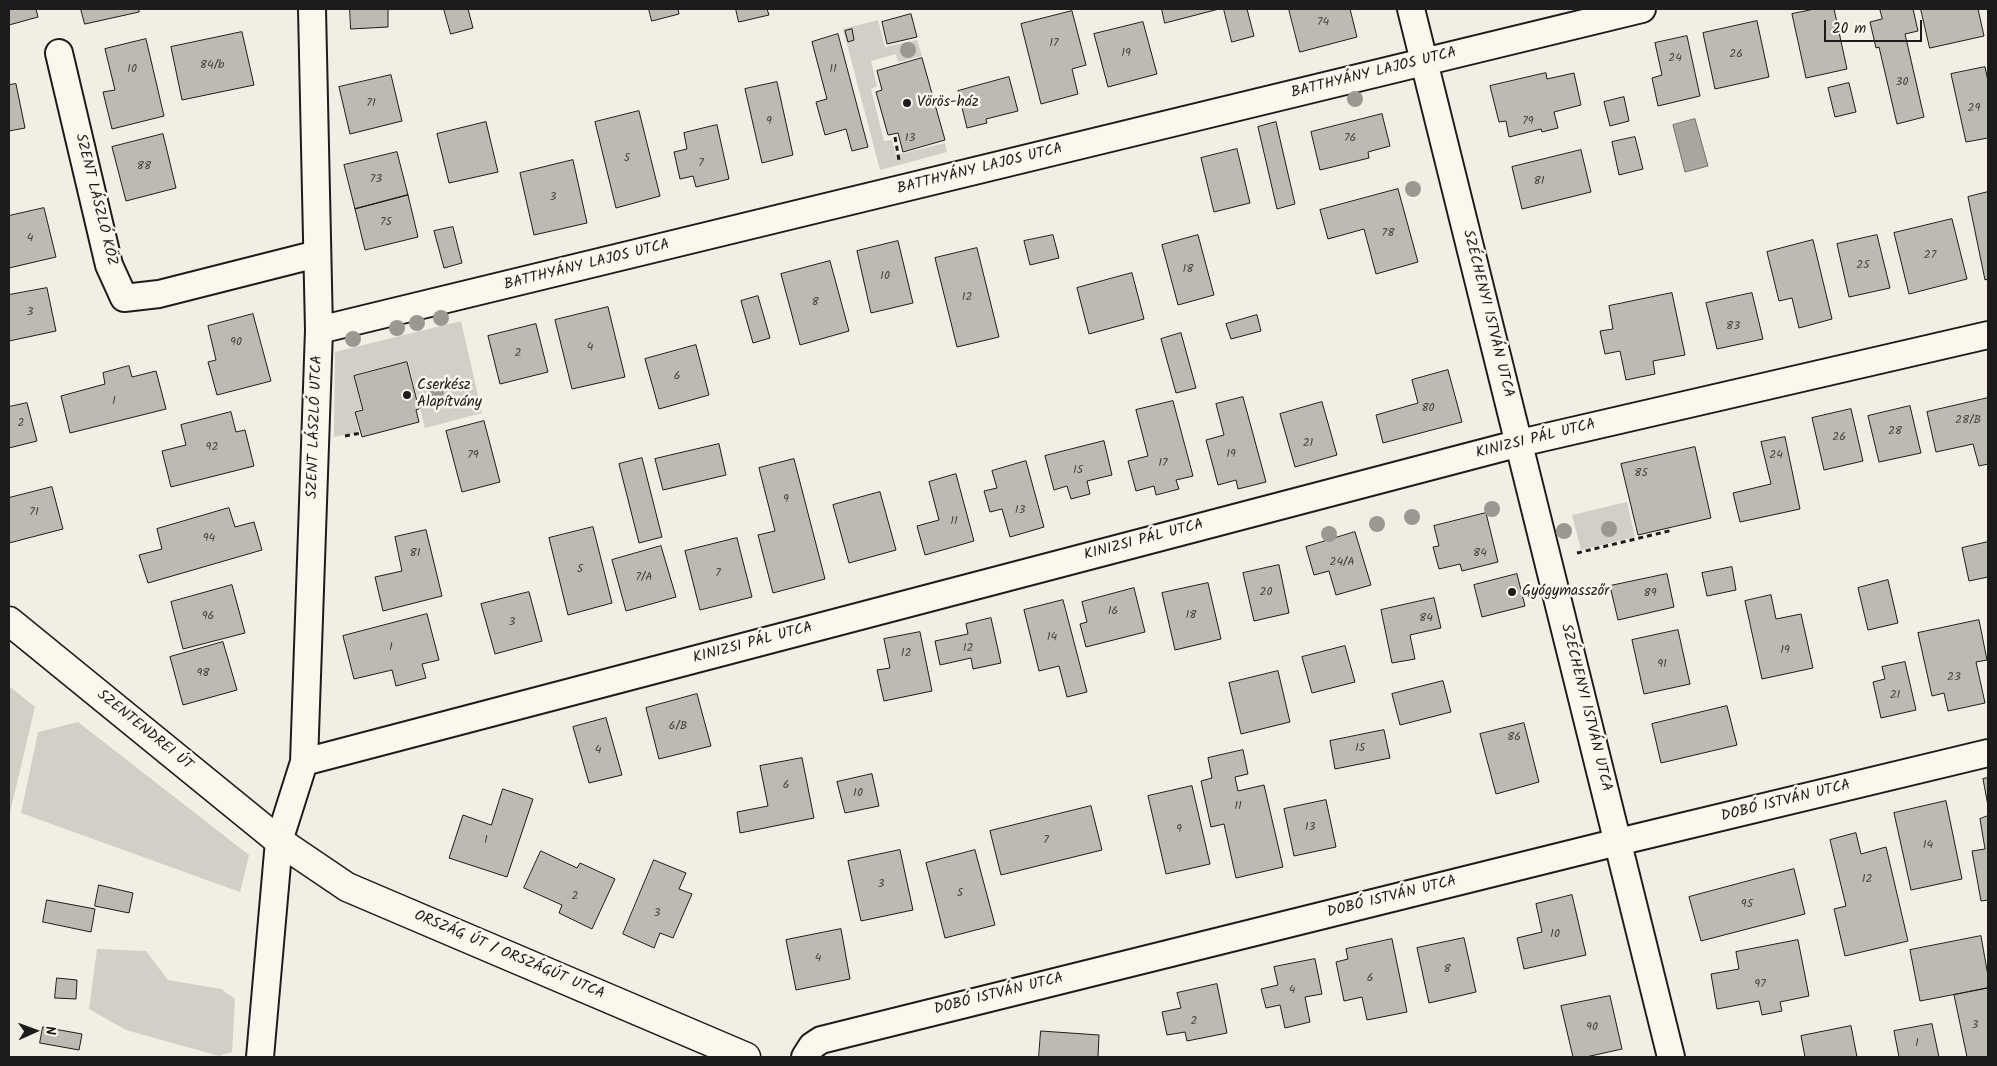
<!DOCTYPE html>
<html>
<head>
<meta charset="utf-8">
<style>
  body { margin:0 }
  #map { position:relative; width:1997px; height:1066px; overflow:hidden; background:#f2eee4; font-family:Kalam,sans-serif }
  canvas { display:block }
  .frame { position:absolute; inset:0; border:10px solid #1c1c1c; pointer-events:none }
  .north { position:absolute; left:10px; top:1006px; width:50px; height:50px; -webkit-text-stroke:4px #fbf7ec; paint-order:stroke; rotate:88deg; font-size:14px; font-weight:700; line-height:20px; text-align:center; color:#1c1c1c }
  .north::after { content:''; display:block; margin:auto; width:18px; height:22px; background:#1c1c1c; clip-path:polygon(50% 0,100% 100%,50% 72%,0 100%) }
  .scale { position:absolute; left:1824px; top:20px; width:98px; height:22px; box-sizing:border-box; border:2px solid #1c1c1c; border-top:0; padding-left:6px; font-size:15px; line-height:18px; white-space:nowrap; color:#1c1c1c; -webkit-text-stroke:4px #fbf7ec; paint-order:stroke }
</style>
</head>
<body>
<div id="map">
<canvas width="1997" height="1066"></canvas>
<div class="frame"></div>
<div class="north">N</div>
<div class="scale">20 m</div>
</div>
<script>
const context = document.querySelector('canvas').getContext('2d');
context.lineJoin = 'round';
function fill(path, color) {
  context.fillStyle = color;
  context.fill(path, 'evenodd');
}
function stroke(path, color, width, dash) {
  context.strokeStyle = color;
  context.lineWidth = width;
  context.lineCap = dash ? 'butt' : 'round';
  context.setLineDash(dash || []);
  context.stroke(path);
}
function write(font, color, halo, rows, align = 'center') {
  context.font = font + ' Kalam,sans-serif';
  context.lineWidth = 5;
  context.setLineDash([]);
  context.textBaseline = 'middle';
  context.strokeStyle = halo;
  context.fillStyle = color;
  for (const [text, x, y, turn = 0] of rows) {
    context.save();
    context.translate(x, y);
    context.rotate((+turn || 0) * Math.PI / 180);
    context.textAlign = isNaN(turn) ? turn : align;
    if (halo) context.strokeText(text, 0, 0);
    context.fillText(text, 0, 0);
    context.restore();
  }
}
const green = new Path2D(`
  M878 20 885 47 917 40 922 56 898 62 896 54 871 61 877 86 871 89 884 141 892 140 896 155 945 143 947 152 880 170 843 29Z
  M461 321 482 413 425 428 408 361 353 375 362 409 354 411 359 432 334 437 335 352Z
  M1627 502 1635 537 1581 550 1572 515Z
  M9 686 35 707 9 817Z
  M78 722 249 855 240 892 21 813 38 732Z
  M97 949 146 951 168 980 221 989 235 999 232 1052 219 1056 126 1030 89 1009Z`);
const water = new Path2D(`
  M1695 119 1708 166 1685 172 1673 125Z`);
const building = new Path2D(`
  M9 9H36L38 17 9 25Z
  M81 9H139V12L85 24Z
  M350 9H388V27L351 29Z
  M444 9H468L473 28 451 34Z
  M649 9H678L679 14 652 21Z
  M736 9H767L769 15 739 22Z
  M1162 9H1219L1165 23Z
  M1224 9H1247L1254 36 1232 42Z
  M1289 9H1350L1357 37 1300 52Z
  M1815 9H1834L1847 69 1806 78 1792 14Z
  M1880 9H1913L1918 31 1905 34 1924 117 1897 124 1879 47 1876 48 1870 22 1882 19Z
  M1921 9H1978L1984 36 1930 48Z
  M1072 11 1086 65 1072 69 1078 94 1041 104 1021 24Z
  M911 14 917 37 887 44 882 22Z
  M1757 21 1769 77 1715 89 1703 33Z
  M1143 22 1157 74 1108 87 1094 34Z
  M852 29 854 40 848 42 845 31Z
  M242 32 254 85 182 100 171 47Z
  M838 34 868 147 852 151 846 129 825 135 816 102 827 99 812 42Z
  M1687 36 1700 96 1658 106 1652 78 1662 75 1655 43Z
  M146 39 164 116 112 129 103 92 115 90 105 49Z
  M922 58 945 140 903 152 898 133 888 135 876 92 882 90 877 71Z
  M1985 67 1988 81V138L1966 142 1951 74Z
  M1546 73 1547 79 1574 73 1581 105 1554 112 1558 128 1542 132 1541 129 1509 137 1506 121 1499 122 1490 86Z
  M391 75 402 121 350 134 339 87Z
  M1009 77 1018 111 986 119 987 123 967 128 958 91Z
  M777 82 793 155 762 163 745 89Z
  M1849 83 1856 112 1835 117 1828 88Z
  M16 84 25 128 9 131V85Z
  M1624 97 1629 121 1610 126 1604 102Z
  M639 111 660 196 616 208 595 122Z
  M1382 114 1390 146 1368 152 1369 158 1320 170 1311 132Z
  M486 122 498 172 449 183 437 134Z
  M1276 122 1295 204 1277 209 1258 127Z
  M717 125 729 179 696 187 693 176 680 179 674 152 687 149 684 133Z
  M163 134 176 188 126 201 112 147Z
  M1635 137 1643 169 1619 175 1612 142Z
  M1237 149 1250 203 1214 212 1201 158Z
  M1581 150 1591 192 1522 209 1512 167Z
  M397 152 408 195 355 209 344 165Z
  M573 160 587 223 534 235 520 173Z
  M1398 189 1418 262 1376 274 1364 229 1328 239 1320 210Z
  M1988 192V279L1985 280 1968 197Z
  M408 195 418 237 365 250 355 209Z
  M44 208 56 257 9 268V216Z
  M1952 219 1967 279 1909 294 1894 233Z
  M453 227 462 263 444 268 434 231Z
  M1053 235 1059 258 1030 265 1024 241Z
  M1198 235 1214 295 1178 305 1162 245Z
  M1877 235 1890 288 1849 297 1837 244Z
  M1813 240 1832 319 1799 328 1792 298 1779 301 1767 252Z
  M898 241 913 303 871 313 857 251Z
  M977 248 999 337 957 347 935 258Z
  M830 261 849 331 800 345 781 274Z
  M1132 273 1144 319 1089 334 1077 288Z
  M47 288 56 331 9 341V295Z
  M1672 293 1685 355 1653 361 1655 374 1626 380 1620 351 1605 354 1600 331 1613 329 1609 306Z
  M1752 293 1763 339 1717 349 1706 303Z
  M758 296 770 338 753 343 741 301Z
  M608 307 625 377 572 389 555 320Z
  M253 314 271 381 217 395 208 362 216 360 208 326Z
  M1257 315 1261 331 1231 339 1226 324Z
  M536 324 548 372 500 384 488 336Z
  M1181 333 1196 388 1176 393 1161 339Z
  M696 345 709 395 659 409 645 359Z
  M407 362 419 409 416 410 419 422 362 437 355 412 363 410 354 376Z
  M129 366 132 377 156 371 166 409 70 433 61 396 105 384 103 373Z
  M1448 370 1462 422 1383 443 1376 415 1418 403 1412 380Z
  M1243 397 1266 482 1238 489 1236 480 1218 485 1206 440 1224 435 1216 404Z
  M1988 398V464L1979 466 1973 444 1936 452 1927 412Z
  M1173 401 1193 476 1176 480 1179 489 1156 495 1154 486 1136 491 1128 461 1148 456 1136 410Z
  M1322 402 1337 455 1295 467 1280 414Z
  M27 403 37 441 9 448V407Z
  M1910 406 1921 453 1879 462 1868 416Z
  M1851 409 1863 461 1824 470 1812 418Z
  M231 412 236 432 245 430 254 466 171 487 162 451 186 445 181 425Z
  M484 421 500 482 462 492 446 431Z
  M1785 437 1800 509 1740 522 1733 493 1771 484 1761 442Z
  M1104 441 1112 475 1087 481 1090 494 1071 499 1067 486 1054 490 1045 456Z
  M719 444 726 475 663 490 655 459Z
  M1695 447 1711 518 1638 535 1621 464Z
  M642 458 662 537 639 543 619 464Z
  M794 459 825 579 773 593 758 535 775 531 759 468Z
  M1026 461 1044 527 1010 537 1002 509 990 512 984 491 997 488 992 471Z
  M956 474 974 541 925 555 917 526 939 520 929 482Z
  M52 487 63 529 9 543V498Z
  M880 492 896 550 849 563 833 505Z
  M229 508 235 527 254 522 262 550 148 583 139 555 162 549 157 529Z
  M1486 513 1498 562 1462 571 1460 564 1439 569 1433 547 1439 546 1434 526Z
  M593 527 612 603 568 615 549 538Z
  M426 530 442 596 383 611 375 577 402 571 395 537Z
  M1355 532 1371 585 1336 595 1329 571 1314 575 1306 547Z
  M737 538 752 597 700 610 685 551Z
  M1988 542V577L1969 581 1962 548Z
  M661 546 676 597 626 611 612 560Z
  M1279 565 1289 613 1254 621 1243 573Z
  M1732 567 1736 590 1707 596 1702 573Z
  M1517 574 1525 606 1482 617 1474 585Z
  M1667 574 1674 607 1618 620 1610 586Z
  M1888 580 1898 623 1868 630 1858 588Z
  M1208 583 1221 639 1175 650 1162 593Z
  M232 585 245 633 183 649 171 602Z
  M1134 588 1145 632 1086 647 1080 624 1087 622 1082 602Z
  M529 592 542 641 495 654 481 604Z
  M1771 595 1776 619 1801 614 1813 668 1762 679 1745 601Z
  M1434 598 1441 628 1410 635 1415 659 1392 663 1381 610Z
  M1063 600 1087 692 1067 697 1059 666 1039 671 1024 610Z
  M427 614 439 660 422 664 426 678 396 686 392 670 354 679 343 636Z
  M991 618 1001 663 973 669 971 658 940 665 935 641 968 634 966 624Z
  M1979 620 1987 660 1976 662 1985 703 1948 711 1944 693 1932 696 1918 633Z
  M1678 630 1690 684 1644 694 1632 640Z
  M920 632 932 691 884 701 877 670 890 668 884 639Z
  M223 642 237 690 183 705 170 657Z
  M1345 646 1355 682 1312 693 1302 657Z
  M1905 662 1916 710 1881 718 1873 682 1885 679 1882 667Z
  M1278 671 1290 722 1241 734 1229 683Z
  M1443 681 1451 712 1400 725 1392 694Z
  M697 694 711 746 659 759 646 708Z
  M1727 706 1737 745 1661 763 1652 724Z
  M606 718 622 775 589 783 573 727Z
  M1524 723 1539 782 1496 794 1480 734Z
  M1384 730 1390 758 1335 769 1330 741Z
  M1243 750 1248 774 1235 777 1238 791 1264 785 1283 867 1236 878 1224 824 1211 827 1201 781 1212 778 1208 758Z
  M802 758 814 818 740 833 737 812 768 806 760 766Z
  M872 774 879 806 845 813 837 782Z
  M1988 778V806L1983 779Z
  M1192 786 1210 864 1166 874 1148 796Z
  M503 789 533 799 507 877 449 858 463 815 491 825Z
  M1326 800 1336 847 1294 856 1284 809Z
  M1946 801 1962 879 1911 890 1894 813Z
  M1091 806 1102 850 1001 875 990 831Z
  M1988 816V900L1981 901 1972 851 1985 849 1980 819Z
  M1856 833 1861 854 1886 847 1908 941 1845 956 1834 909 1846 906 1830 840Z
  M900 850 913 910 861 921 848 861Z
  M975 850 995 925 945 938 926 863Z
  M541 851 577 868 580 863 615 879 592 929 559 913 562 905 524 888Z
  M654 860 686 873 679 889 692 894 673 938 660 933 654 948 623 934Z
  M1794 869 1805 914 1701 941 1689 897Z
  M99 885 133 893 129 913 95 906Z
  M1572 895 1586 955 1524 969 1517 938 1542 932 1536 904Z
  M47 900 95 909 91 932 43 922Z
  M841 929 850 979 796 990 786 940Z
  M1981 936 1988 976V988L1920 1001 1910 950Z
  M1464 938 1476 992 1429 1003 1417 948Z
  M1392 939 1407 1012 1367 1020 1362 997 1344 1001 1336 962 1348 959 1346 949Z
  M1798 940 1809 996 1780 1002 1782 1011 1762 1015 1759 1001 1717 1009 1711 974 1739 969 1736 952Z
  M1315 959 1322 994 1305 997 1310 1022 1285 1028 1280 1005 1266 1008 1261 989 1278 985 1274 967Z
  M57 978 77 980 76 999 55 998Z
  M1217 984 1227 1033 1187 1041 1185 1032 1167 1035 1162 1012 1181 1008 1177 993Z
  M1988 988V1057H1967L1954 995Z
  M1610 996 1622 1049 1586 1057H1573L1561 1006Z
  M1932 1024 1939 1057H1899L1894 1031Z
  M1851 1026 1857 1057H1805L1801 1036Z
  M43 1027 82 1034 79 1050 40 1043Z
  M1041 1031 1099 1035 1098 1057H1039Z`);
const path = new Path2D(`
  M895 137 899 160
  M345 436 361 433
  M1577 553 1673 530`);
const street = new Path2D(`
  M1411 9 1671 1057
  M59 53 109 265 124 298 159 294 317 254
  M319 330 1642 9
  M304 762 1520 443 1988 335
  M260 1057 279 841 304 762 319 330 312 9
  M805 1057 812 1046 821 1040 1618 842 1988 753`);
const secondary = new Path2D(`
  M9 621 279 841 347 887 746 1057`);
const trees = [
  [908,50],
  [1355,99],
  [1413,189],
  [441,318],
  [417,323],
  [397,328],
  [353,339],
  [436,392],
  [1492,509],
  [1412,517],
  [1377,524],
  [1609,529],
  [1564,531],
  [1329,534]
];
const markers = [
  [907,103,5,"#1c1c1c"],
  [407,395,5,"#1c1c1c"],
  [1512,592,5,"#1c1c1c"]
];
const numberNames = [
  ["74",1323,23],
  ["17",1054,44],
  ["19",1126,54],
  ["26",1736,55],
  ["24",1675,59],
  ["84/b",212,66],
  ["10",132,70],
  ["11",833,70],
  ["30",1902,83],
  ["71",371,104],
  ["29",1974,109],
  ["9",769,122],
  ["79",1528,122],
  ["13",910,139],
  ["76",1350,139],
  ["5",627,159],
  ["7",701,164],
  ["88",144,167],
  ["73",376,180],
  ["81",1539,182],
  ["3",553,198],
  ["75",386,223],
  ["78",1388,234],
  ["4",30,239],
  ["27",1930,256],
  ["25",1863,266],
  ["18",1188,270],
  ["10",885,277],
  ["12",967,298],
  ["8",815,303],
  ["3",30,313],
  ["83",1733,327],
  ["90",236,343],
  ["4",590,348],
  ["2",518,354],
  ["6",677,377],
  ["1",114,402],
  ["80",1428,409],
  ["28/B",1968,421],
  ["2",21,424],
  ["28",1895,432],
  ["26",1839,438],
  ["21",1308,444],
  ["92",212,448],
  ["19",1231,455],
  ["79",473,456],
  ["24",1776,456],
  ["17",1163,464],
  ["15",1078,471],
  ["85",1641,474],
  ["9",786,500],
  ["13",1020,511],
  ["71",34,513],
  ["11",954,522],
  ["94",209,539],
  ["81",415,554],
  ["84",1480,554],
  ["24/A",1342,563],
  ["5",580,570],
  ["7",718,574],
  ["7/A",644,578],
  ["20",1266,593],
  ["89",1650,594],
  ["16",1113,612],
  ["18",1191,616],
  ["96",208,617],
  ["84",1426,619],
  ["3",512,623],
  ["14",1052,638],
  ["1",391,648],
  ["12",968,649],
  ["19",1785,651],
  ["12",906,654],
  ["91",1662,665],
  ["98",203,674],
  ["23",1954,678],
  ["21",1895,696],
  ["6/B",678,727],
  ["86",1514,738],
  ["15",1360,749],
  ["4",598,751],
  ["6",786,786],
  ["10",858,794],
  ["11",1238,807],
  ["13",1310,828],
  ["9",1179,830],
  ["1",486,841],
  ["7",1046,841],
  ["14",1928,846],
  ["12",1867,880],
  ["3",881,885],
  ["5",960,894],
  ["2",575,897],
  ["95",1747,905],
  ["3",657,914],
  ["10",1555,935],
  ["4",818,959],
  ["8",1447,970],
  ["6",1370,979],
  ["97",1760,985],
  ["4",1292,991],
  ["2",1194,1022],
  ["3",1975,1026],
  ["90",1592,1028],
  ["1",1917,1044]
];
const streetNames = [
  ["BATTHYÁNY LAJOS UTCA",1374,74,-14],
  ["BATTHYÁNY LAJOS UTCA",980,170,-14],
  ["SZENT LÁSZLÓ KÖZ",95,200,76],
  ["BATTHYÁNY LAJOS UTCA",587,266,-14],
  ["SZÉCHENYI ISTVÁN UTCA",1487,314,76],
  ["SZENT LÁSZLÓ UTCA",316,427,-88],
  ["KINIZSI PÁL UTCA",1536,440,-14],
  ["KINIZSI PÁL UTCA",1144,541,-15],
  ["KINIZSI PÁL UTCA",753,644,-15],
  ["SZÉCHENYI ISTVÁN UTCA",1585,708,76],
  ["SZENTENDREI ÚT",144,731,39],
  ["DOBÓ ISTVÁN UTCA",1786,802,-14],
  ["DOBÓ ISTVÁN UTCA",1392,898,-14],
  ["ORSZÁG ÚT / ORSZÁGÚT UTCA",509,956,23],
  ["DOBÓ ISTVÁN UTCA",999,995,-14]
];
const poiNames = [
  ["Vörös-ház",917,103],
  ["Cserkész",417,386],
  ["Alapítvány",417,403],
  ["Gyógymasszőr",1522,592]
];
fill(green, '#d2cfc6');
fill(water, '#a9a6a0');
stroke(water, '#716f6b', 1);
fill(building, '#bdbab1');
stroke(building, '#1c1c1c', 1);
stroke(street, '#1c1c1c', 30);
stroke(secondary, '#1c1c1c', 31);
stroke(path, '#1c1c1c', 3, [5, 4]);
stroke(street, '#fbf7ec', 26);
stroke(secondary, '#fbf7ec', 28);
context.fillStyle = '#9b9892';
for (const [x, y] of trees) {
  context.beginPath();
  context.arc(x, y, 8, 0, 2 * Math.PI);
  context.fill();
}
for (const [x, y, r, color] of markers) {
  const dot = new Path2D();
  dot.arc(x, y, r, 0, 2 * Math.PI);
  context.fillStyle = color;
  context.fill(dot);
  stroke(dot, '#fbf7ec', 2);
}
write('12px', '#444441', null, numberNames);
write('15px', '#1c1c1c', '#fbf7ec', streetNames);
write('15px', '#1c1c1c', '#fbf7ec', poiNames, 'left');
</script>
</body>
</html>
